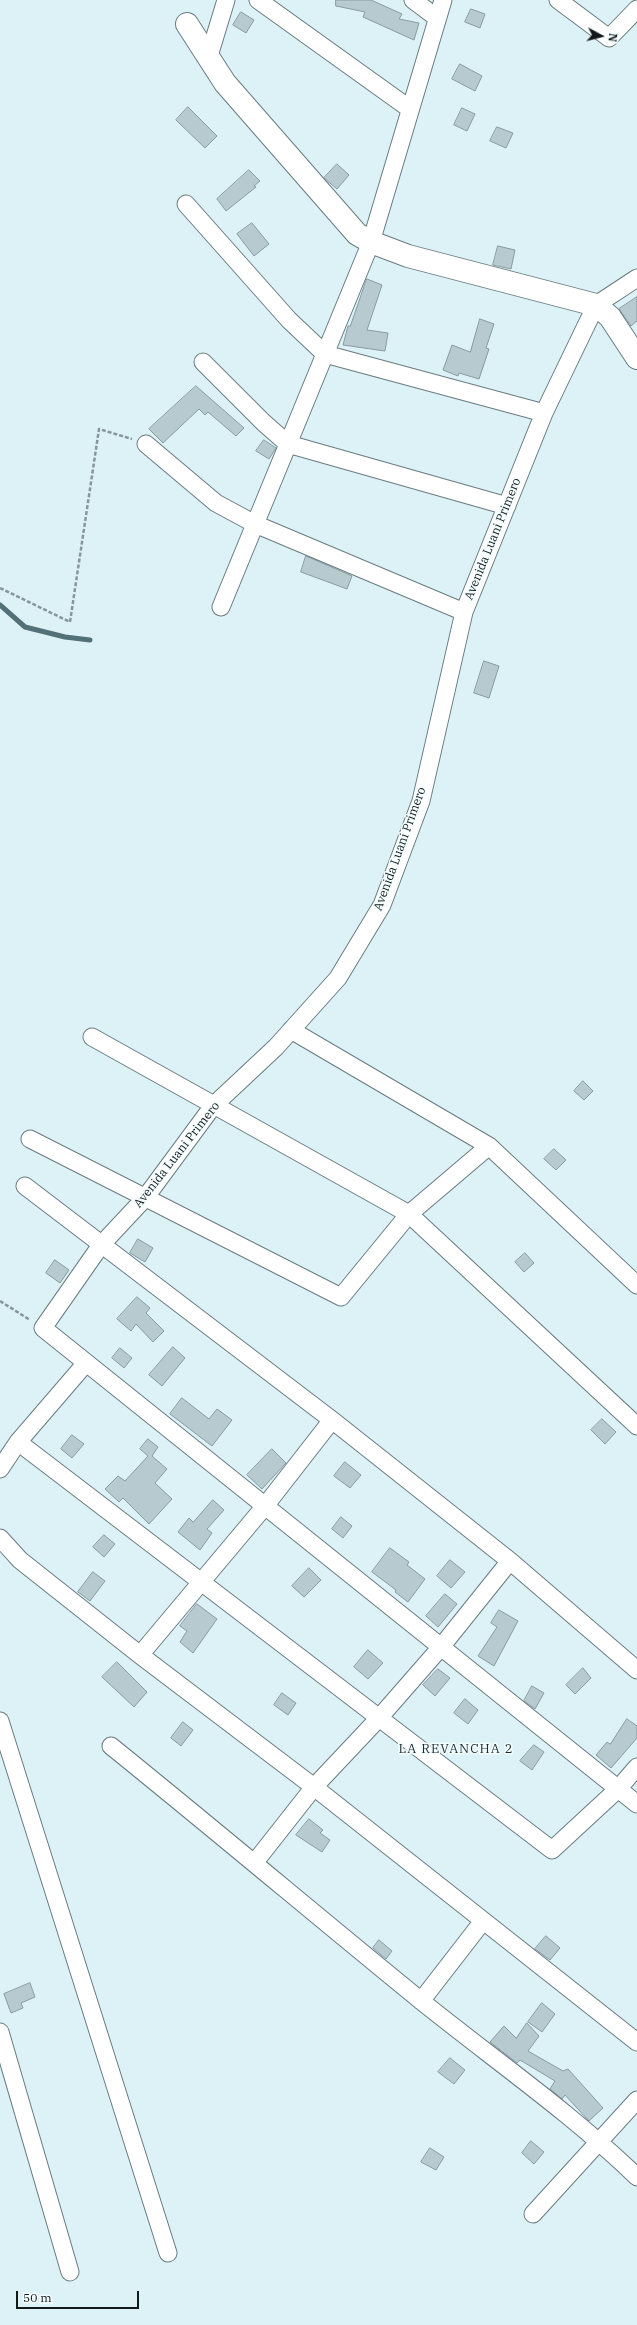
<!DOCTYPE html>
<html>
<head>
<meta charset="utf-8">
<style>
  body { margin:0 }
  #map { position:relative; width:637px; height:2325px; overflow:hidden; background:#ddf2f7; font-family:"IBM Plex Serif",serif }
  canvas { display:block }
  .north { position:absolute; left:581px; top:16px; width:40px; height:40px; -webkit-text-stroke:3px #f4fdfe; paint-order:stroke; rotate:97deg; font-size:11px; font-weight:700; line-height:16px; text-align:center; color:#11191a }
  .north::after { content:''; display:block; margin:auto; width:14px; height:18px; background:#11191a; clip-path:polygon(50% 0,100% 100%,50% 72%,0 100%) }
  .scale { position:absolute; left:16px; top:2291px; width:123px; height:18px; box-sizing:border-box; border:2px solid #11191a; border-top:0; padding-left:5px; font-size:12px; line-height:14px; white-space:nowrap; color:#11191a; -webkit-text-stroke:3px #f4fdfe; paint-order:stroke }
</style>
</head>
<body>
<div id="map">
<canvas width="637" height="2325"></canvas>
<div class="north">N</div>
<div class="scale">50 m</div>
</div>
<script>
const context = document.querySelector('canvas').getContext('2d');
context.lineJoin = 'round';
function stroke(path, color, width, dash) {
  context.strokeStyle = color;
  context.lineWidth = width;
  context.lineCap = dash ? 'butt' : 'round';
  context.setLineDash(dash || []);
  context.stroke(path);
}
function fill(path, color) {
  context.fillStyle = color;
  context.fill(path, 'evenodd');
}
function write(font, color, halo, rows, align = 'center') {
  context.font = font + ' "IBM Plex Serif",serif';
  context.lineWidth = 3;
  context.setLineDash([]);
  context.textBaseline = 'middle';
  context.strokeStyle = halo;
  context.fillStyle = color;
  for (const [text, x, y, turn = 0] of rows) {
    context.save();
    context.translate(x, y);
    context.rotate((+turn || 0) * Math.PI / 180);
    context.textAlign = isNaN(turn) ? turn : align;
    if (halo) context.strokeText(text, 0, 0);
    context.fillText(text, 0, 0);
    context.restore();
  }
}
const stream = new Path2D(`
  M0 605 25 627 65 637 90 640`);
const building = new Path2D(`
  M336 0H371L402 14 399 19 419 23 414 40 363 17 365 12 336 6Z
  M471 9 485 14 480 28 465 22Z
  M241 12 254 20 246 33 233 25Z
  M460 64 482 76 475 91 452 79Z
  M188 107 217 136 205 148 176 120Z
  M462 108 475 114 467 131 454 125Z
  M497 127 513 133 506 148 490 141Z
  M337 164 349 175 337 189 324 178Z
  M249 170 260 181 254 186 256 187 226 211 217 199Z
  M252 223 269 244 254 256 237 234Z
  M498 246 515 250 511 269 493 265Z
  M367 279 382 285 367 330 388 333 385 351 343 345 348 326H350Z
  M637 297V321L631 326 619 309Z
  M480 319 494 324 486 348 489 349 479 379 459 373 458 376 443 370 452 345 470 352Z
  M196 386 244 428 236 436 208 412 205 415 199 409 163 443 149 429Z
  M264 440 276 448 269 459 256 451Z
  M306 556 352 576 347 589 301 572Z
  M484 661 499 666 489 698 474 693Z
  M583 1081 593 1091 584 1100 574 1091Z
  M554 1149 566 1160 556 1170 544 1159Z
  M138 1239 153 1248 145 1262 130 1253Z
  M525 1253 534 1263 524 1272 515 1262Z
  M55 1260 69 1270 60 1283 46 1273Z
  M137 1297 150 1308 146 1313 164 1331 153 1342 136 1324 131 1331 117 1319Z
  M173 1347 185 1358 162 1386 149 1375Z
  M120 1348 132 1358 124 1368 112 1358Z
  M182 1398 209 1419 217 1409 232 1420 212 1446 170 1414Z
  M602 1419 616 1432 605 1444 591 1430Z
  M72 1435 84 1444 72 1458 61 1449Z
  M148 1439 158 1447 152 1456 167 1469 155 1483 172 1499 149 1524 123 1498 119 1502 105 1489 118 1476 125 1481 148 1456 140 1449Z
  M272 1449 286 1463 262 1489 247 1475Z
  M345 1462 361 1475 350 1488 334 1476Z
  M213 1500 224 1510 207 1529 212 1533 200 1550 178 1532 189 1518 193 1522Z
  M341 1517 352 1526 343 1538 332 1529Z
  M104 1535 115 1544 104 1557 93 1547Z
  M390 1548 409 1562 407 1565 425 1579 408 1602 395 1592 396 1590 372 1572Z
  M450 1560 465 1572 451 1588 437 1576Z
  M309 1568 321 1580 304 1597 292 1586Z
  M93 1572 105 1581 90 1601 78 1592Z
  M445 1594 457 1604 438 1627 426 1616Z
  M197 1604 217 1619 193 1653 180 1642 187 1631 180 1626Z
  M499 1610 518 1621 494 1666 478 1656 497 1627 491 1623Z
  M368 1650 383 1663 368 1679 354 1667Z
  M117 1662 147 1692 134 1707 102 1677Z
  M583 1668 591 1678 575 1694 566 1685Z
  M438 1669 450 1678 435 1696 423 1685Z
  M532 1686 544 1693 535 1709 524 1701Z
  M282 1693 296 1703 288 1715 274 1705Z
  M465 1699 478 1710 468 1724 454 1713Z
  M627 1719 637 1726V1738L611 1768 596 1755 607 1742 610 1744Z
  M183 1722 193 1730 181 1746 171 1738Z
  M534 1745 544 1752 532 1770 520 1761Z
  M309 1819 323 1830 320 1833 330 1840 322 1852 296 1835Z
  M546 1936 560 1948 550 1960 535 1949Z
  M379 1940 392 1951 386 1959 373 1948Z
  M30 1983 35 1997 21 2003 23 2008 11 2013 4 1994Z
  M542 2003 555 2014 542 2032 528 2022Z
  M527 2023 539 2036 528 2051 563 2071 568 2069 603 2108 589 2121 565 2095 562 2099 550 2089 555 2081 520 2060 517 2063 490 2042 504 2026 516 2038Z
  M450 2058 465 2070 454 2084 438 2072Z
  M531 2141 544 2152 534 2164 522 2153Z
  M430 2148 444 2157 436 2170 421 2162Z`);
const path = new Path2D(`
  M0 588 70 622 99 429 132 439
  M0 1301 30 1320`);
const street = new Path2D(`
  M258 0 410 109
  M413 0 437 18
  M558 0 609 38 637 9
  M209 56 226 0
  M186 204 289 320 325 354 544 413
  M637 278 596 305 544 413 464 612 421 801 382 905 338 978 276 1047 213 1106 145 1198 101 1245 43 1328 637 1804
  M203 362 264 423 288 444 507 506
  M146 444 216 503 255 524 464 612
  M221 607 371 242 443 0
  M291 1030 489 1146 637 1285
  M92 1037 409 1214 637 1426
  M30 1139 341 1297 409 1214 489 1146
  M25 1186 332 1420 510 1561 637 1670
  M18 1442 552 1850 618 1789 637 1767
  M0 1469 18 1442 86 1363
  M0 1538 20 1560 140 1655 314 1787 637 2042
  M140 1655 265 1506 332 1420
  M0 1721 168 2253
  M111 1746C215 1830 317 1916 420 2000 493 2059 570 2112 637 2177
  M255 1862 314 1787 379 1718 441 1647 510 1561
  M421 2001 483 1921
  M0 2032 70 2272
  M533 2214 637 2100`);
const secondary = new Path2D(`
  M187 24 225 83 357 234 371 242 408 256 596 305 610 317 637 358`);
const streetNames = [
  ["Avenida Luani Primero",493,539,-68],
  ["Avenida Luani Primero",400,849,-70],
  ["Avenida Luani Primero",177,1155,-52]
];
const neighbourhoodNames = [
  ["LA REVANCHA 2",456,1749]
];
stroke(stream, '#527077', 5);
fill(building, '#b6cacf');
stroke(building, '#889ba0', 1);
stroke(street, '#697c80', 19);
stroke(secondary, '#697c80', 24);
stroke(path, '#879699', 2.5, [4, 2]);
stroke(street, '#fff', 17);
stroke(secondary, '#fff', 22);
write('12px', '#11191a', '#f4fdfe', streetNames);
context.letterSpacing = '1px';
write('13px', '#1c2d30', '#f4fdfe', neighbourhoodNames);
context.letterSpacing = '0px';
</script>
</body>
</html>
